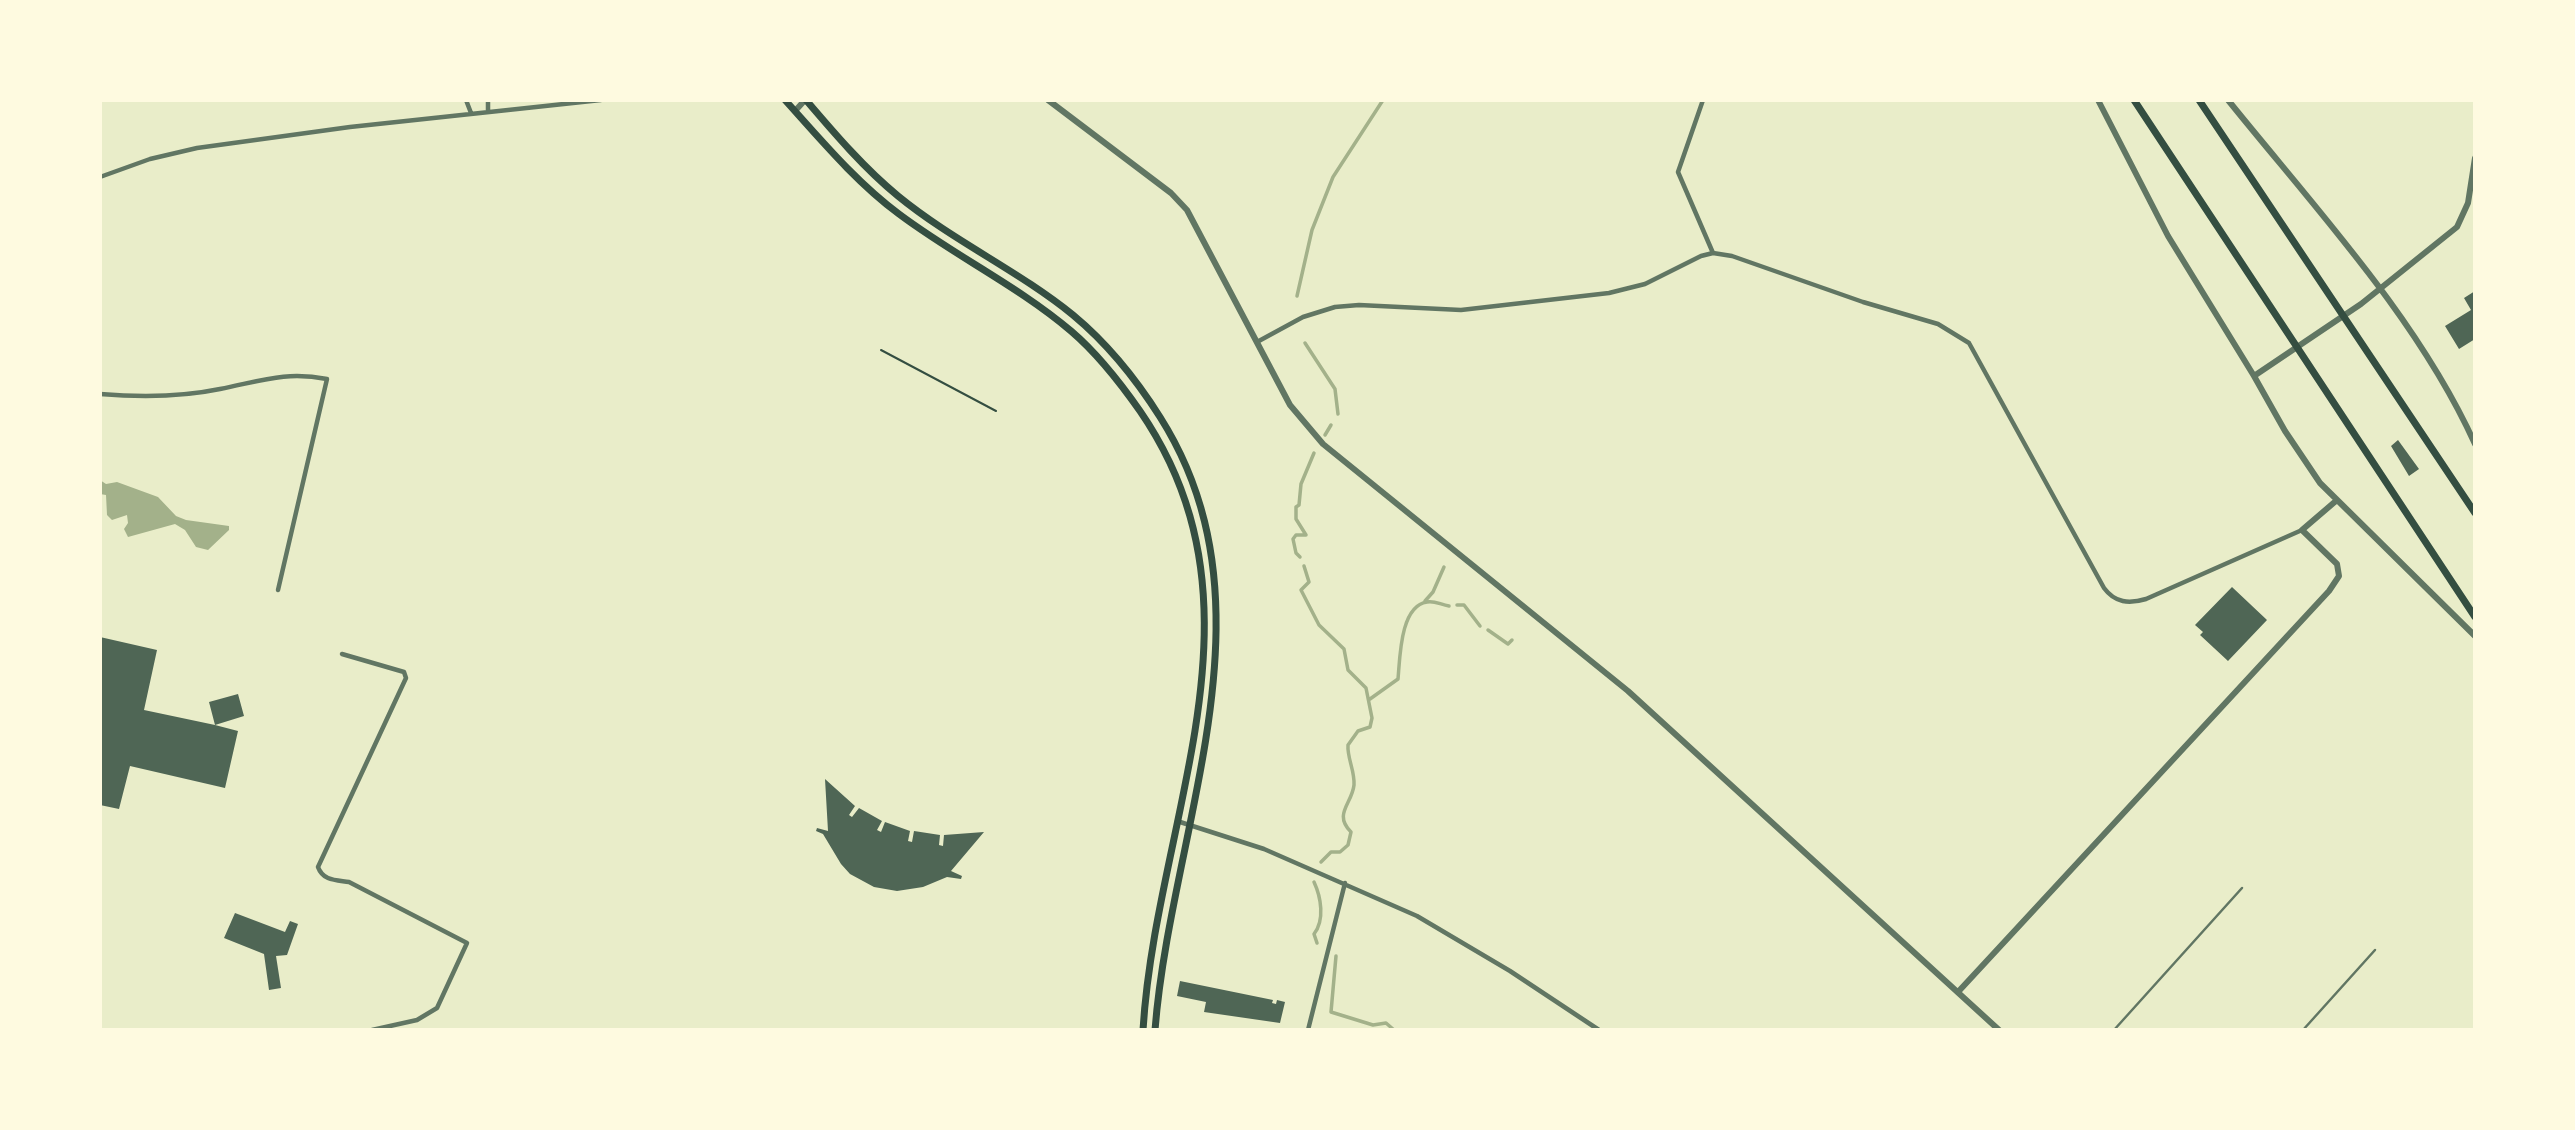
<!DOCTYPE html>
<html>
<head>
<meta charset="utf-8">
<style>
  body { margin:0 }
  #map { position:relative; width:2575px; height:1130px; overflow:hidden; background:#e9edc9; font-family:"IBM Plex Sans",sans-serif }
  canvas { display:block }
  .frame { position:absolute; inset:0; border:102px solid #fefae0; pointer-events:none }
</style>
</head>
<body>
<div id="map">
<canvas width="2575" height="1130"></canvas>
<div class="frame"></div>
</div>
<script>
const context = document.querySelector('canvas').getContext('2d');
context.lineJoin = 'round';
function fill(path, color) {
  context.fillStyle = color;
  context.fill(path, 'evenodd');
}
function stroke(path, color, width, dash) {
  context.strokeStyle = color;
  context.lineWidth = width;
  context.lineCap = dash ? 'butt' : 'round';
  context.setLineDash(dash || []);
  context.stroke(path);
}
const water = new Path2D(`
  M100 480 106 484 117 482 158 497 176 516 186 520 229 526V530L208 550 196 547 185 530 175 524 128 537 124 529 128 523 127 515 112 520 107 515 106 495 100 494Z`);
const stream = new Path2D(`
  M1297 296 1312 230 1333 177 1383 100
  M1305 343 1335 389 1338 414
  M1325 435 1331 425
  M1300 557 1296 553 1293 539 1296 535H1306L1296 519V507L1299 505 1301 484 1314 453
  M1304 566 1309 582 1301 590 1319 625 1344 649 1348 670 1366 688 1372 718 1370 727 1358 731 1348 745C1347 758 1355 771 1354 785 1352 804 1333 814 1351 832L1348 845 1340 852H1331L1321 862
  M1425 601 1433 592 1444 567
  M1457 605H1464L1480 626
  M1488 630 1508 644 1512 640
  M1370 699 1398 679C1400 658 1400 606 1427 602 1434 600 1441 605 1449 606
  M1314 882C1321 897 1325 920 1314 934L1317 943
  M1336 956 1331 1012 1373 1025 1386 1023 1394 1030`);
const building = new Path2D(`
  M2475 291V339L2459 349 2445 326 2471 310 2464 298Z
  M2398 440 2419 469 2409 476 2391 446Z
  M2232 587 2267 620 2228 661 2200 635 2203 632 2195 625Z
  M100 637 157 650 144 710 215 725 209 702 238 694 244 716 215 725 238 731 225 788 130 766 119 809 100 805Z
  M825 779 855 806 849 815 852 817 859 808 882 821 877 830 881 832 885 822 910 831 908 841 912 842 914 831 940 835 939 845 943 846 944 835 984 832 951 871 962 876 961 879 947 877 923 887 897 891 874 887 850 874 841 864 823 834 816 831 817 828 828 831Z
  M235 913 285 932 290 921 298 924 287 955 276 956 281 988 269 990 264 954 224 938Z
  M1180 981 1273 1000 1272 1003 1276 1004 1277 1000 1285 1002 1280 1023 1204 1012 1206 1002 1177 996Z`);
const path = new Path2D(`
  M881 350 996 411`);
const service = new Path2D(`
  M2114 1030 2242 888
  M2303 1030 2375 950`);
const minor = new Path2D(`
  M466 100 471 113
  M488 100V111
  M1703 100 1678 172 1713 253
  M100 177 150 159 197 148 350 127 601 100
  M1257 342 1303 317 1335 307 1359 305 1461 310 1609 293 1645 284 1701 256 1713 253 1732 256 1863 302 1938 324 1969 343 2104 588C2115 603 2129 604 2146 599L2302 530
  M100 394C138 397 182 397 220 389 261 381 285 371 327 379L278 590
  M342 654 404 672 406 678 318 867C323 881 336 880 349 882L467 943 437 1008 417 1020 372 1030
  M1177 821 1264 849 1417 916 1510 971 1599 1030
  M1308 1030 1345 883`);
const tertiary = new Path2D(`
  M1048 100 1171 193 1187 210 1290 405 1323 444 1628 691 1999 1030
  M2098 100 2168 236 2254 376
  M2228 100C2314 207 2418 318 2475 444
  M795 111 805 100
  M2475 158 2468 203 2457 227 2361 304 2254 376 2285 431 2320 483 2475 636
  M1958 992 2329 591 2339 576 2337 564 2302 530 2337 500`);
const primary = new Path2D(`
  M785 100C821 140 856 182 899 214 955 256 1018 286 1071 331 1098 354 1119 381 1140 411 1276 609 1156 817 1143 1030
  M806 100C835 134 864 168 898 196 953 241 1019 271 1073 315 1108 344 1136 379 1160 417 1281 608 1171 826 1155 1030
  M2134 100 2475 617
  M2199 100 2475 513`);
fill(water, '#a3b18a');
stroke(stream, '#a3b18a', 3.5);
fill(building, '#4f6655');
stroke(path, '#344e41', 2);
stroke(service, '#617663', 2.5);
stroke(minor, '#617663', 4.5);
stroke(tertiary, '#617663', 6);
stroke(primary, '#344e41', 7);
</script>
</body>
</html>
